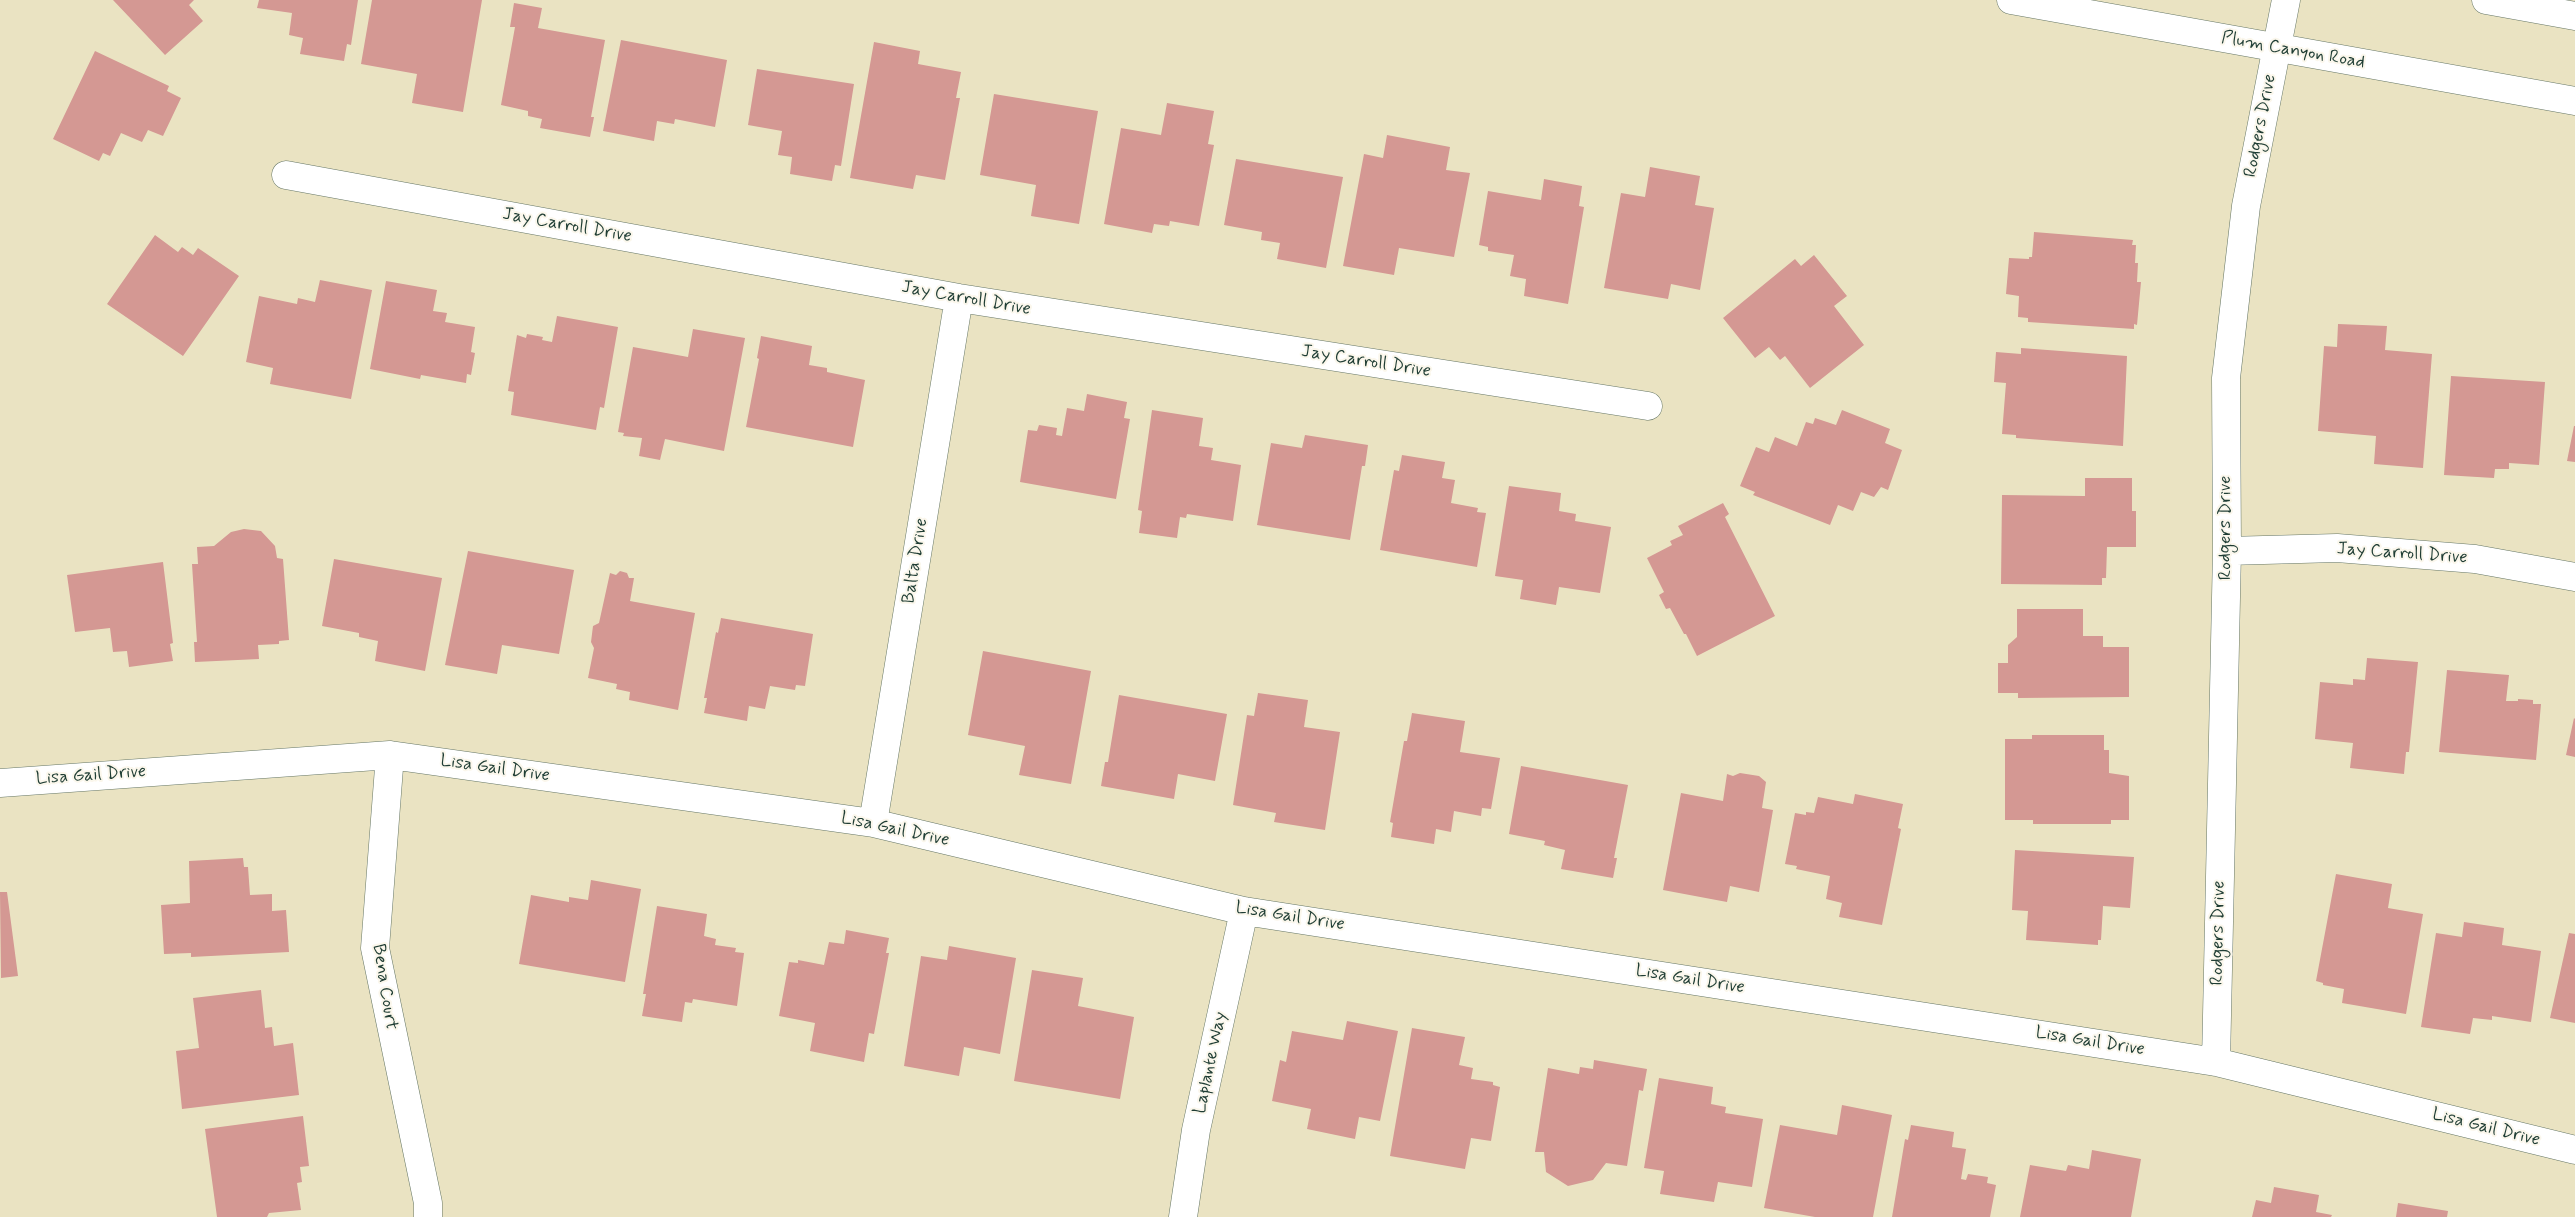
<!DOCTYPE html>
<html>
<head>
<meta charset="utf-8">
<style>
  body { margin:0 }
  canvas { display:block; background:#eae3c2 }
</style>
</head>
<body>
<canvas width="2575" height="1217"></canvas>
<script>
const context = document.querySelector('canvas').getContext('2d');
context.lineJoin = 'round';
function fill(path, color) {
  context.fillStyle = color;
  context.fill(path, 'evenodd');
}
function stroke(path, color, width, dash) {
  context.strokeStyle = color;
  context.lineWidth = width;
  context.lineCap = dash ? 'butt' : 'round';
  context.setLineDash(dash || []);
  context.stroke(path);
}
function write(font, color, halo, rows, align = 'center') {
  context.font = font + ' Mynerve,sans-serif';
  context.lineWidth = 4;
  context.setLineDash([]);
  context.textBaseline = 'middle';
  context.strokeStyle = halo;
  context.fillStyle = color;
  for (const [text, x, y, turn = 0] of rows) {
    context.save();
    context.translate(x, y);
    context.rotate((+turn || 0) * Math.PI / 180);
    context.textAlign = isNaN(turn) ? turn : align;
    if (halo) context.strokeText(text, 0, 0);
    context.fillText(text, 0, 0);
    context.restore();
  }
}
const building = new Path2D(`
  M113 0H194L189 5 203 21 165 55Z
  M259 0H358L351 45 347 44 344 61 300 54 303 38 289 35 292 13 257 8Z
  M372 0H482L463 112 412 103 417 74 361 64Z
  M514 3 542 8 538 28 605 40 591 117H594L590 137 540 128 542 119 528 116V111L501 105 515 27H510Z
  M621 40 727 60 715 127 675 119 674 124 657 121 654 141 603 131Z
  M874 42 920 51 918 64 961 72 956 98H960L945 180 916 175 913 189 850 178Z
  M95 51 169 86 167 91 181 98 163 136 148 130 142 142 121 133 110 156 103 153 99 161 53 139Z
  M757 69 854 84 841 166 835 165 832 181 790 174 792 157 778 155 782 131 748 125Z
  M994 94 1098 111 1079 224 1031 216 1036 185 980 175Z
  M1167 103 1214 111 1208 144 1214 145 1199 226 1170 221 1169 226 1154 224 1152 233 1104 224 1121 128 1161 135Z
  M1387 135 1450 147 1446 170 1470 173 1454 257 1399 248 1394 275 1343 266 1364 154 1383 158Z
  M1236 159 1343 177 1326 268 1277 259 1280 243 1261 240 1262 232 1224 225Z
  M1650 167 1700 176 1695 205 1714 208 1700 290 1671 284 1668 299 1604 288 1621 193 1645 197Z
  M1544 179 1582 186 1579 206 1584 207 1568 304 1524 296 1526 279 1510 276 1514 255 1488 251V247L1479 245 1488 191 1541 200Z
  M2034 232 2133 240 2132 245H2136L2135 263H2138L2137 282H2141L2137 325 2134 324V329L2028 322V318L2018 317 2019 296 2006 294 2009 258 2029 259V257H2032Z
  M155 235 178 252 182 247 193 255 198 248 239 276 183 356 107 304Z
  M1814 255 1847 296 1834 306 1864 345 1810 388 1785 356 1780 360 1769 347 1755 358 1723 318 1795 259 1801 266Z
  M320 280 372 290 351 399 270 384 273 368 246 362 259 296 297 304 298 298 315 302Z
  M386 281 437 290 433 311 447 313 445 322 475 327 471 352 475 353 471 375 467 374 466 383 421 375 420 379 370 369Z
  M557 316 618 327 604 408 600 407 596 430 511 415 514 392 508 391 517 335 526 338 527 334 543 337 542 340 552 342Z
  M2338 324 2387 326 2385 350 2432 354 2423 468 2374 464 2376 436 2318 431 2324 346 2337 347Z
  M693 329 745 338 724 451 665 439 660 460 639 456 642 438 623 436 624 433 618 432 633 347 688 357Z
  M761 336 812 346 809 365 827 368V372L865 380 853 447 746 427 759 359 757 358Z
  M2021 348 2127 356 2123 446 2016 438V435L2002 434 2006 383 1994 382 1996 352 2021 354Z
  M2451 376 2545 382 2539 465 2509 463V469H2495L2494 478 2444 475Z
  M1087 394 1127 402 1124 418 1130 419 1116 499 1020 482 1028 430 1037 431 1039 425 1057 428 1056 435 1062 436 1067 408 1084 411Z
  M1152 410 1203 418 1199 446 1213 448 1211 460 1241 465 1233 521 1187 514 1186 518 1180 517 1177 538 1139 533 1142 511 1138 510Z
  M1842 410 1890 429 1885 443 1902 450 1888 490 1881 487 1874 497 1861 492 1853 511 1838 505 1830 525 1753 495 1755 492 1740 486 1756 447 1769 452 1775 437 1797 446 1806 422 1813 424 1815 418 1836 425Z
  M2574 426H2575V462L2567 461Z
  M1305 435 1368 445 1365 466H1362L1350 540 1257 525 1271 443 1302 448Z
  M1402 455 1445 462 1442 478 1455 480 1451 503 1478 508 1477 512 1486 513 1477 567 1380 550 1394 470 1399 471Z
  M2085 478H2132V511H2136V547H2107L2106 578H2102V585L2001 584 2002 495 2085 496Z
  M1509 486 1561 493 1559 511 1576 514 1575 521 1611 527 1600 593 1559 587 1556 605 1520 599 1523 580 1495 576Z
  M1723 503 1729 514 1725 517 1775 616 1697 656 1686 634H1684L1670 608 1666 609 1659 595 1664 592 1647 558 1672 545 1670 541 1683 535 1678 526Z
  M244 529 261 531 275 546 277 558 283 559 289 640 279 641V644L258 645 259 659 195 662 194 642H197L192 564H198L197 547 214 546 231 532Z
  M468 551 574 570 559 654 502 645 497 674 445 665Z
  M334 559 442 578 425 671 375 661 378 641 359 637V633L322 626Z
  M163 562 173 643 170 644 173 661 129 667 127 651 113 652 110 628 75 632 67 575Z
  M620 571 627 573 629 578H634L630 601 695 613 678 710 629 700 630 692 616 689 617 684 588 678 594 648 591 642 593 626 599 623 610 573 616 575Z
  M2017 609H2083V636H2103V647H2129V697L2018 698V693H1998V663H2008V645L2017 637Z
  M721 618 813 634 805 686 796 685 795 690 770 686 765 709 749 706 747 721 704 713 707 698H704L716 632 718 633Z
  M983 651 1091 671 1071 784 1019 775 1025 746 968 735Z
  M2367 658 2418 662 2409 752H2406L2404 774 2350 768 2353 743 2315 739 2320 682 2353 685V679L2365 680Z
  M2447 670 2509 675 2506 701H2518V699L2533 700V704H2541L2536 760 2439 752Z
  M1258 693 1308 700 1304 727 1340 732 1325 830 1274 822 1276 813 1233 805 1247 715 1254 716Z
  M1119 695 1227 714 1215 781 1178 774 1174 799 1101 786 1105 762H1108Z
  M1412 713 1465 721 1460 752 1500 758 1491 809 1482 808 1481 816 1454 811 1451 832 1436 829 1434 844 1391 837 1393 823 1390 822 1404 741H1407Z
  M2574 718 2575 719V757L2566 755Z
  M2032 735H2104V750H2109V773L2129 776V820H2111V824H2033V820H2005V739H2032Z
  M1521 766 1628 785 1614 858H1617L1613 878 1561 869 1565 850 1544 845 1545 841 1509 834Z
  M1740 773 1759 776 1766 782 1762 808 1773 810 1759 892 1730 886 1727 902 1663 890 1681 793 1723 801 1727 774 1733 776Z
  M1855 794 1903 804 1898 828 1901 829 1882 925 1839 917 1842 903 1826 899 1830 876 1796 869 1797 866 1785 864 1795 813 1806 815V812L1814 813 1818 797 1853 804Z
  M2015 850 2134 857 2130 908 2103 906 2101 940H2098V945L2026 940 2028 911 2012 910Z
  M243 858 244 867H248L250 895 272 894V911L286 910 289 952 191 957V953L164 954 161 905 190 903 189 861Z
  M2336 874 2392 884 2388 908 2423 914 2406 1014 2342 1003 2344 989 2323 985V983L2316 981Z
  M591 880 641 889 625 982 519 964 531 895 569 902V897L588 900Z
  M0 892H7L18 976 1 978Z
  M657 906 707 914 704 936 716 939 715 945 736 948 735 952 744 953 737 1006 693 999 692 1003 685 1002 682 1022 642 1016 646 994H643Z
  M2464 922 2504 928 2502 945 2541 951 2531 1022 2492 1016V1020L2473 1018 2470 1034 2421 1027 2436 933 2462 937Z
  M846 930 889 938 886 953H889L874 1034 869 1033 864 1062 810 1051 815 1023 779 1016 789 962 798 963V960L824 965 829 942 844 944Z
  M2569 933 2575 934V1023L2550 1018Z
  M949 946 1016 958 1000 1054 964 1047 959 1076 904 1066 921 956 947 960Z
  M1032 970 1083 978 1078 1006 1134 1017 1120 1099 1014 1081Z
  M261 990 265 1028 272 1027 274 1046 293 1043 299 1095 182 1109 176 1051 199 1048 193 998Z
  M1347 1021 1398 1031 1380 1121 1359 1117 1355 1139 1307 1129 1311 1109 1272 1101 1280 1060 1286 1062 1292 1031 1343 1040Z
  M1412 1028 1465 1037 1459 1065 1473 1068 1471 1079 1493 1082V1085L1500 1087 1491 1141 1471 1138 1465 1169 1390 1156Z
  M1594 1060 1647 1069 1643 1091 1639 1090 1627 1166 1606 1163 1593 1180 1568 1186 1546 1172 1544 1152H1535L1548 1068 1579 1074 1580 1067 1593 1069Z
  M1659 1078 1713 1087 1711 1104 1726 1107 1725 1113 1763 1119 1752 1187 1718 1182 1714 1202 1660 1194 1664 1171 1644 1168Z
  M1842 1105 1892 1115 1873 1217H1815L1764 1208 1780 1125 1837 1135Z
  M303 1116 309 1166 300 1167 302 1182 297 1183 301 1210 269 1213 267 1217H217L205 1129Z
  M1911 1125 1954 1132 1952 1147 1966 1149 1961 1179 1966 1180 1968 1174 1988 1177 1987 1183 1996 1185 1990 1217H1892L1905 1139 1908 1140Z
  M2092 1150 2141 1159 2131 1217H2020L2030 1165 2066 1171 2068 1165 2089 1169Z
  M2274 1187 2319 1195 2316 1212 2332 1215 2331 1217H2252L2256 1200 2271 1203Z
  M2398 1203 2448 1211 2447 1217H2396Z`);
const minor = new Path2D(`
  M286 175 959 298 1648 406
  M2227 551 2337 548 2475 559 2575 577
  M390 755 375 948 428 1203V1217
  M0 783 390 755 873 823 1244 911 2216 1062 2575 1150
  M873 823 959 298
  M2216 1062 2227 551 2226 378 2246 206 2286 0
  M1183 1217 1196 1130 1244 911`);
const major = new Path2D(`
  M2011 0 2575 101
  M2486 0 2575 16`);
const streetNames = [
  ["Plum Canyon Road",2293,51,10],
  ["Rodgers Drive",2261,126,-79],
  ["Jay Carroll Drive",567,226,10],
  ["Jay Carroll Drive",966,299,10],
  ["Jay Carroll Drive",1366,362,9],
  ["Rodgers Drive",2226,528,-90],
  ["Jay Carroll Drive",2402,554,4],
  ["Balta Drive",916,561,-81],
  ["Lisa Gail Drive",495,769,8],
  ["Lisa Gail Drive",91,776,-4],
  ["Lisa Gail Drive",895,830,12],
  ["Lisa Gail Drive",1290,917,9],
  ["Rodgers Drive",2219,933,-89],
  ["Lisa Gail Drive",1690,980,9],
  ["Bena Court",384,987,81],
  ["Lisa Gail Drive",2090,1042,9],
  ["Laplante Way",1211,1063,-78],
  ["Lisa Gail Drive",2486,1128,14]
];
fill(building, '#d49893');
stroke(minor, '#676', 29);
stroke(major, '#676', 29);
stroke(minor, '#fff', 28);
stroke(major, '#fff', 28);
write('18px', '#1f3d34', '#fbf7ec', streetNames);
</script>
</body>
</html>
